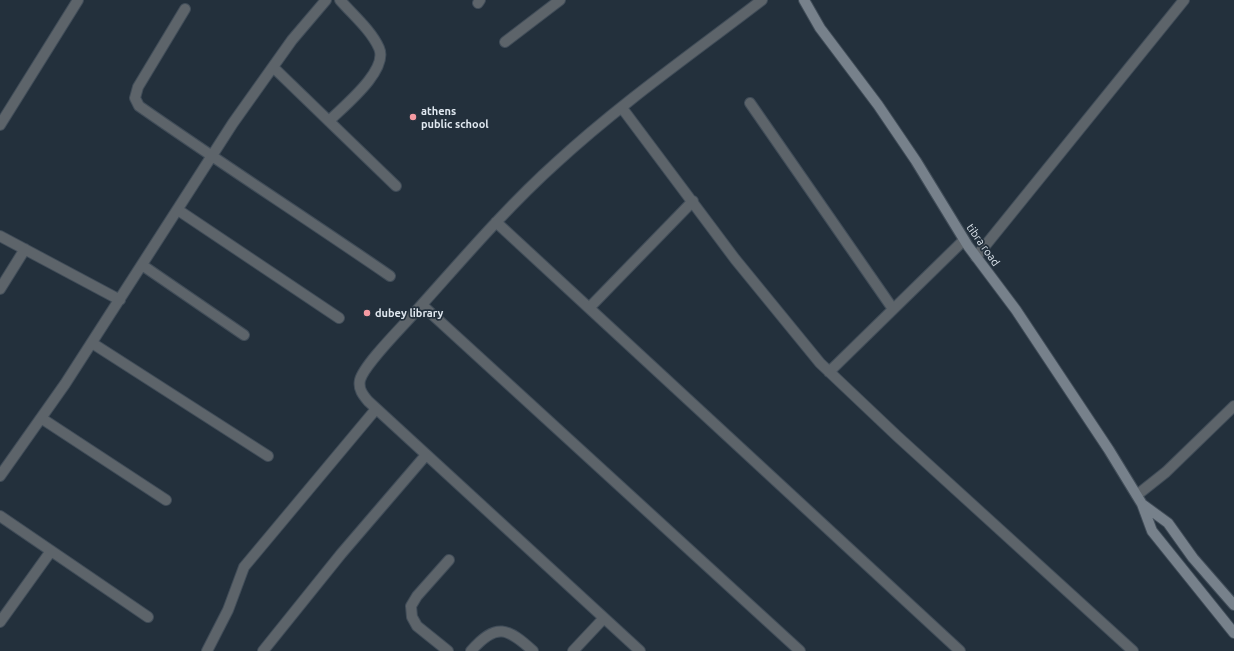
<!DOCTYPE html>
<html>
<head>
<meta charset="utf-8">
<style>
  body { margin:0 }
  canvas { display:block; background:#23303c }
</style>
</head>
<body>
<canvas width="1234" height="651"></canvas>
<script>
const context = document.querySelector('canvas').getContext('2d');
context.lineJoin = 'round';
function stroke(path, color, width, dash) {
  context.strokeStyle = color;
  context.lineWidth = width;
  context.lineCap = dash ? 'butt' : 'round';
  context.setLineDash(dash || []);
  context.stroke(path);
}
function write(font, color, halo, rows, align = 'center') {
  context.font = font + ' Ubuntu,sans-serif';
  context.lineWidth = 3.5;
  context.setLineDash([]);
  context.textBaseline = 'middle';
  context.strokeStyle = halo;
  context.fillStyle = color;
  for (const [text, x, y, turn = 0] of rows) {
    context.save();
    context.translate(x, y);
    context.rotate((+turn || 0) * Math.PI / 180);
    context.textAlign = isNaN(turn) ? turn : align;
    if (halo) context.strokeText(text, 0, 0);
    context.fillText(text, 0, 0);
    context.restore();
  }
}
const street = new Path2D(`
  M478 3 480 0
  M185 9 138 87 135 98 139 106C222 164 307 219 390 276
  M505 42 560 0
  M273 67 396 186
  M750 103 893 309
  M622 108 735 259 820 363 897 436 1133 651
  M330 120C344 106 389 70 379 48 371 30 353 15 340 0
  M0 125 78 0
  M178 210 339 318
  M496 222 960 651
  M0 236 120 300
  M976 257 1184 0
  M142 265 244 335
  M0 289 25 249
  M422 305 800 651
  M590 307 693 201
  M92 343 268 456
  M829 372 964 240
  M41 418 166 500
  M0 476 65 384 233 123 292 40 326 0
  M1137 495 1166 472 1234 406
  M0 516 148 617
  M0 622 51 551
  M207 651 228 610 244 567 376 409
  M263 651 341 554 426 455
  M448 651 417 626 412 617 411 606 417 596 449 560
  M471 651C496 622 508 628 533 651
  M573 651 604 618
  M640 651 368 401C363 395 358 389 360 380 364 364 405 324 417 310 462 260 506 208 556 163 620 104 693 53 762 0`);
const secondary = new Path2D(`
  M804 0 820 28 878 105 916 161 968 246 1016 310 1109 450 1142 504 1152 531 1234 633
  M1142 504 1168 523 1193 558 1234 605`);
const markers = [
  [413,117,4,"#f49aa2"],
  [367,313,4,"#f49aa2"]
];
const poiNames = [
  ["athens",421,111],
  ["public school",421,124],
  ["dubey library",375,313]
];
const streetNames = [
  ["tibra road",983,245,55]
];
stroke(street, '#414d59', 12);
stroke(secondary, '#414d59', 12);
stroke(street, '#5d646a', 10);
stroke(secondary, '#77818b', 10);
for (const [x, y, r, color] of markers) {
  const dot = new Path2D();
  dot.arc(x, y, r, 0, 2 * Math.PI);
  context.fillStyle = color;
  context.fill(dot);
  stroke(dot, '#23303c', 1.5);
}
write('bold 11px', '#dfe7ef', '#23303c', poiNames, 'left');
write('11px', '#dfe7ef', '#23303c', streetNames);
</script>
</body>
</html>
